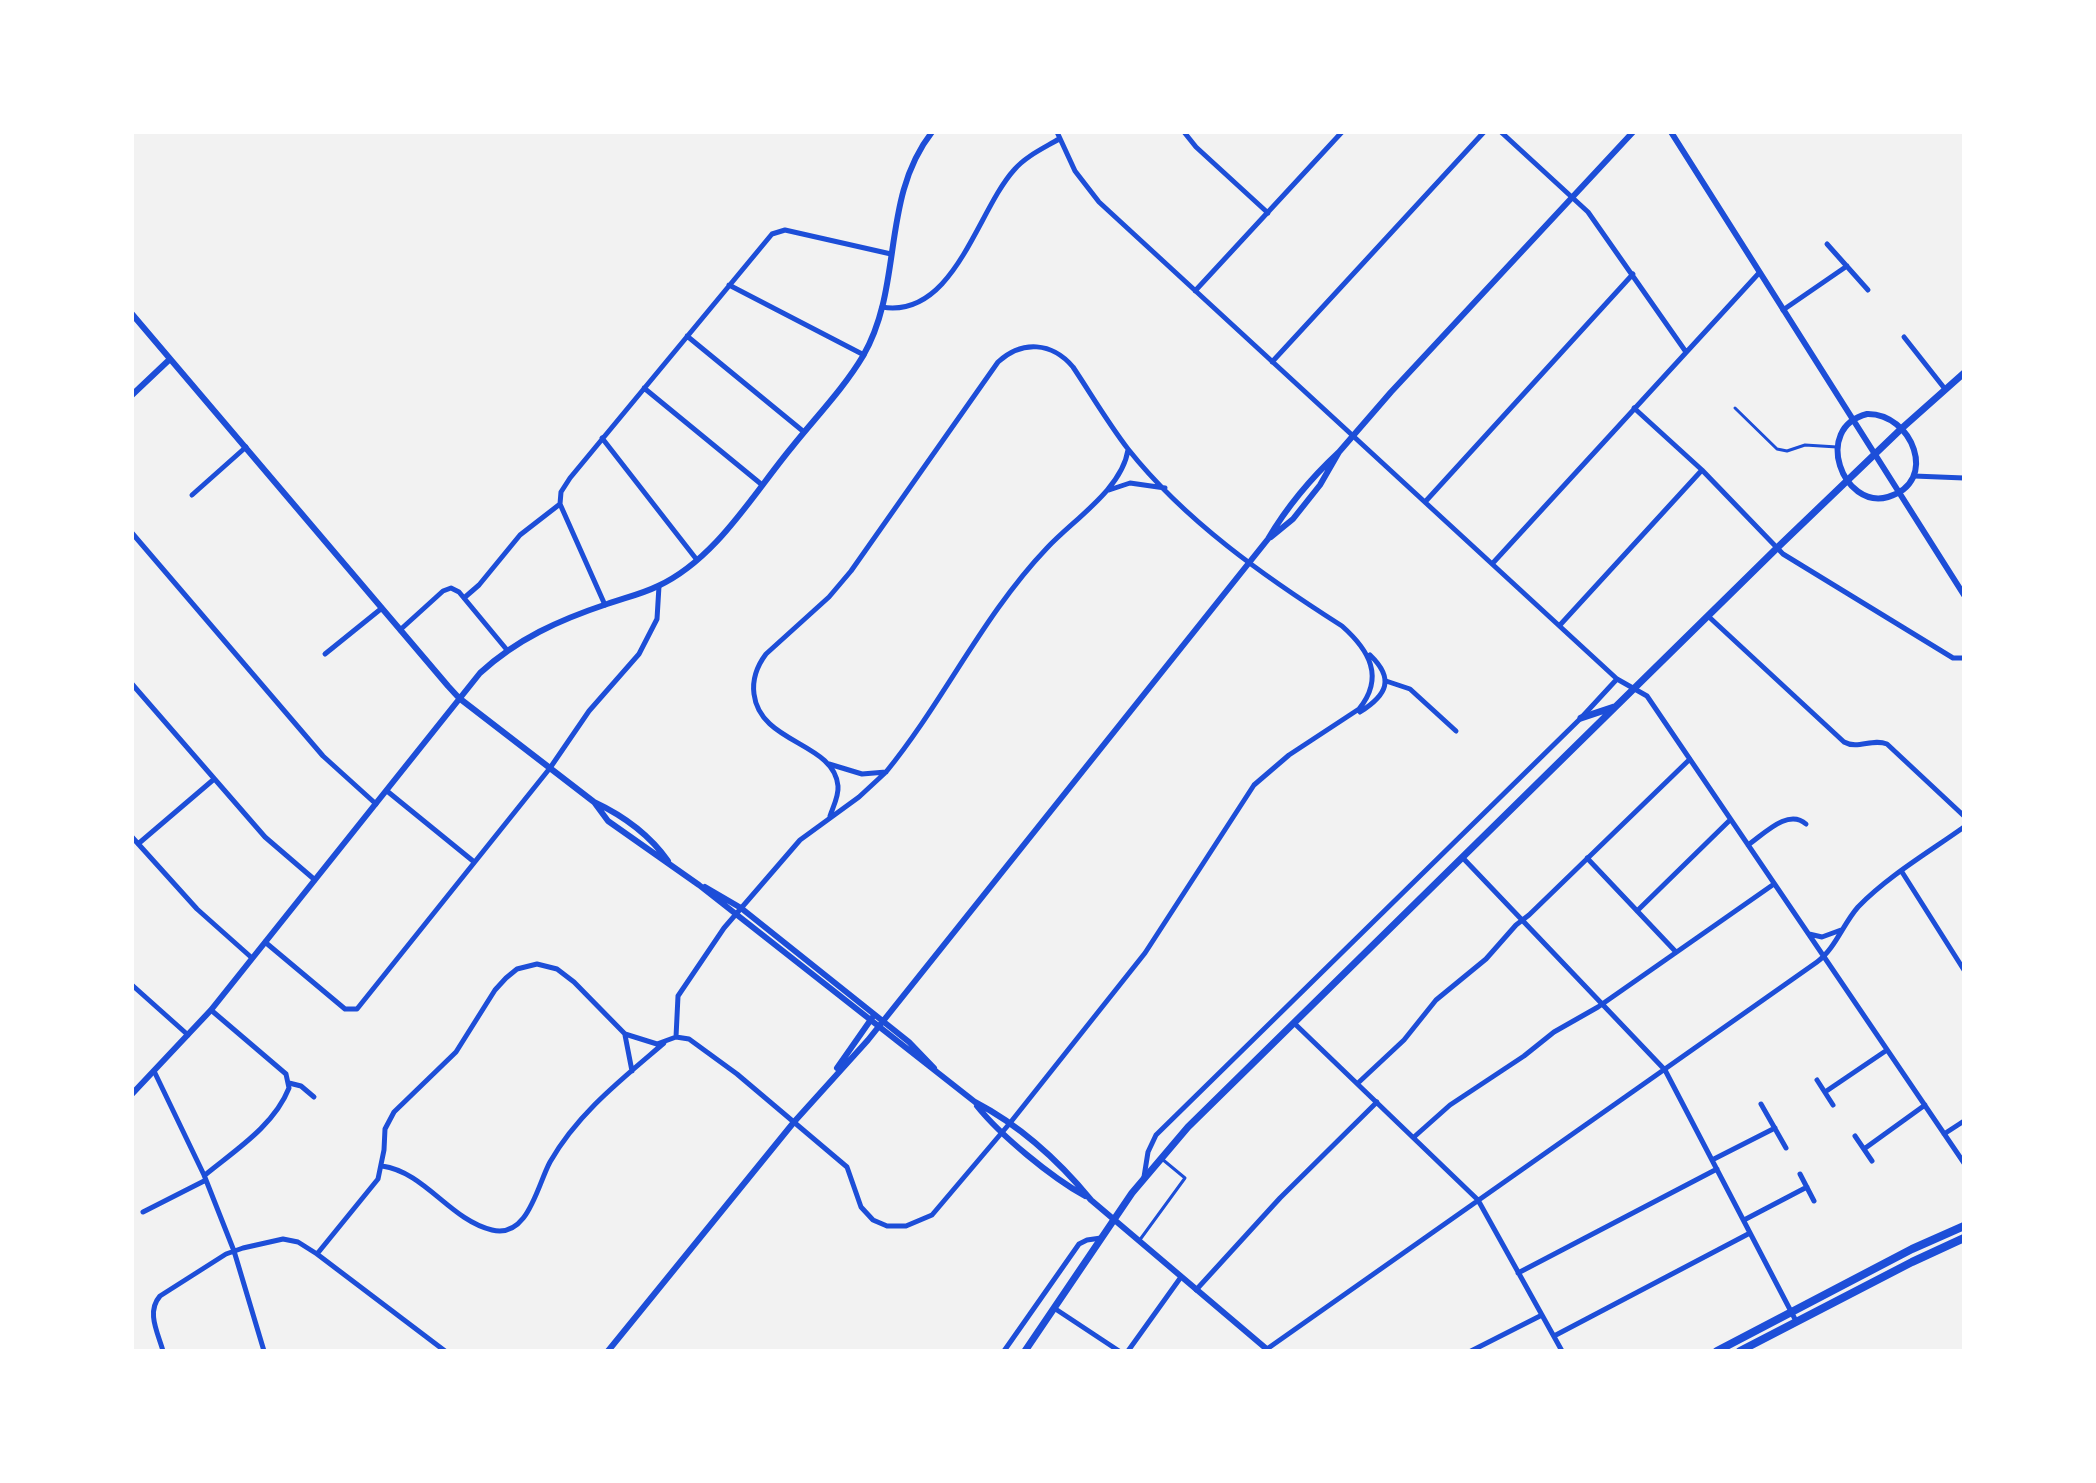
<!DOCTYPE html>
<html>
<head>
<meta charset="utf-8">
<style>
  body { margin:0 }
  #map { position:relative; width:2096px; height:1483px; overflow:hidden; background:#f2f2f2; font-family:Karla,sans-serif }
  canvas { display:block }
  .frame { position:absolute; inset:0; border:134px solid #fff; pointer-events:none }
</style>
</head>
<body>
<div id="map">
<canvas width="2096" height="1483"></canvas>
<div class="frame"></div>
</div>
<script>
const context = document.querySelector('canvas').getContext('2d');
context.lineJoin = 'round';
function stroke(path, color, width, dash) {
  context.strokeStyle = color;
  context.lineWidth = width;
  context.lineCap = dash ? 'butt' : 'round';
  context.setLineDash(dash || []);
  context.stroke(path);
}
const service = new Path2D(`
  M1735 408 1777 449 1787 451 1805 445 1837 447
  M1139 1241 1185 1178 1162 1159`);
const minor = new Path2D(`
  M1057 132 1075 171 1099 202 1617 679 1647 696 1964 1163
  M1184 132 1196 147 1268 213
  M1501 132 1588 212 1686 352
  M1827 244 1868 290
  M729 285 864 355
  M1195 291 1342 132
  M882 307C954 319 977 211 1014 170 1026 156 1044 148 1059 139
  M1783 310 1847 266
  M687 336 804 432
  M1904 337 1945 389
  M1272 362 1484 132
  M644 388 761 484
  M1634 408 1702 470 1783 554 1953 658H1964
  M602 438 697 560
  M1914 476 1964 478
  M1109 490 1130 483 1165 488
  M192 495 246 447
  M1425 502 1633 274
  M132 533 323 756 376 804
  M1492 564 1759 273
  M464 598 479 585 520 535 560 504
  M605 605 560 504 561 492 570 478 772 234 785 230 891 254
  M1708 616 1844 742C1858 750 1872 738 1887 744L1964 816
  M1560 625 1702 470
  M400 630 443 591 451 588 459 592 507 650
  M325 654 382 608
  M1386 681 1410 689 1456 731
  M132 684 265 837 315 880
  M1360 712C1387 695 1395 679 1370 655
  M829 764 862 774 886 772
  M387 791 473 861
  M132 837 197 909 252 958
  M138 844 213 780
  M1748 845C1764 834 1788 808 1806 824
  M1462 857 1665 1070 1796 1321
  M1587 858 1676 952
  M1902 872 1964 970
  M1637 911 1730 820
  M1809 934 1822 937 1841 930
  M265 942 345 1009H357L550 768 589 711 639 654 657 619 659 586
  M132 985 188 1035
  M1294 1023 1478 1200 1562 1351
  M625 1035 632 1071
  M676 1037 678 996 724 928 800 840 859 797 886 772C944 701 983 615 1047 548 1073 520 1122 489 1128 450
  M154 1071 204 1175 234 1251 264 1351
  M1817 1080 1833 1105
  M289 1083 301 1086 314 1097
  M1358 1083 1404 1040 1436 1000 1486 959 1516 925 1529 915 1690 759
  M1825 1092 1887 1050
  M1761 1104 1786 1148
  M1944 1134 1964 1121
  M1855 1136 1872 1161
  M1414 1137 1450 1105 1524 1056 1554 1032 1598 1007 1774 884
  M1864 1149 1925 1105
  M1712 1160 1775 1128
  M382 1166C425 1172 450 1220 492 1230 528 1239 537 1186 550 1162 578 1113 622 1079 664 1043
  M1800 1174 1814 1201
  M205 1175C234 1151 274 1126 289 1088L286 1074 211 1010
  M1144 1177 1148 1152 1156 1135 1581 718 1617 679
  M143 1212 206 1180
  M1744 1220 1807 1187
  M317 1254 378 1179 384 1150 385 1129 394 1112 456 1052 495 990 506 978 517 969 537 964 557 969 574 982 625 1034 657 1044 676 1037 689 1039 737 1074 847 1167 861 1207 873 1220 887 1226H906L932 1215 1010 1123 1145 953 1254 785 1289 755 1359 709C1385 677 1369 650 1342 626 1265 577 1185 521 1128 449 1108 423 1091 394 1073 367 1052 342 1022 340 998 362L851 571 829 597 766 654C757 666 752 679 754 694 760 744 834 742 838 786 839 796 833 807 830 816
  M1518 1273 1717 1169
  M1196 1290 1280 1198 1377 1102
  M1054 1308 1119 1351
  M1554 1336 1750 1233
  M1267 1349 1817 962C1835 949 1843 924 1858 907 1888 876 1929 852 1964 827
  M163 1351C158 1333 146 1312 160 1296L226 1254 243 1248 283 1239 298 1242 317 1254 445 1351
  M1004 1351 1079 1244 1087 1240 1101 1238
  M1128 1351 1181 1277
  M1471 1351 1542 1315`);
const tertiary = new Path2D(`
  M1671 132 1964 595
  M132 314 448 686 459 698 594 802C624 816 649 834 668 861
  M132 395 170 359
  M1867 414C1912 413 1940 482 1888 497 1843 510 1812 428 1867 414Z
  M1271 537 1293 519 1320 485 1339 452 1391 392 1633 132
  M594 802 608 821 699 885 975 1102C1019 1125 1059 1161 1091 1200L1269 1351
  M705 887 741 908 909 1042 934 1068
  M837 1068 872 1018
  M132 1094 211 1010 480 673C517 639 559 620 607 604 624 598 642 594 658 586 716 559 753 494 792 447 816 417 844 388 863 356 904 285 880 199 932 132
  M977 1106C1001 1136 1051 1177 1085 1196
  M608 1351 794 1122 868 1040 1268 539C1288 505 1310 479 1339 452`);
const secondary = new Path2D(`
  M1581 718 1614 707
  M1025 1351 1132 1193 1188 1127 1777 548 1901 429 1964 373`);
const primary = new Path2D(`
  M1717 1351 1912 1249 1964 1226
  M1740 1351 1912 1262 1964 1238`);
stroke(service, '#1d4ed8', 3);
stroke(minor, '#1d4ed8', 5);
stroke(tertiary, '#1d4ed8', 6);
stroke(secondary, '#1d4ed8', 7);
stroke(primary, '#1d4ed8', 8);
</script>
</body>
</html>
